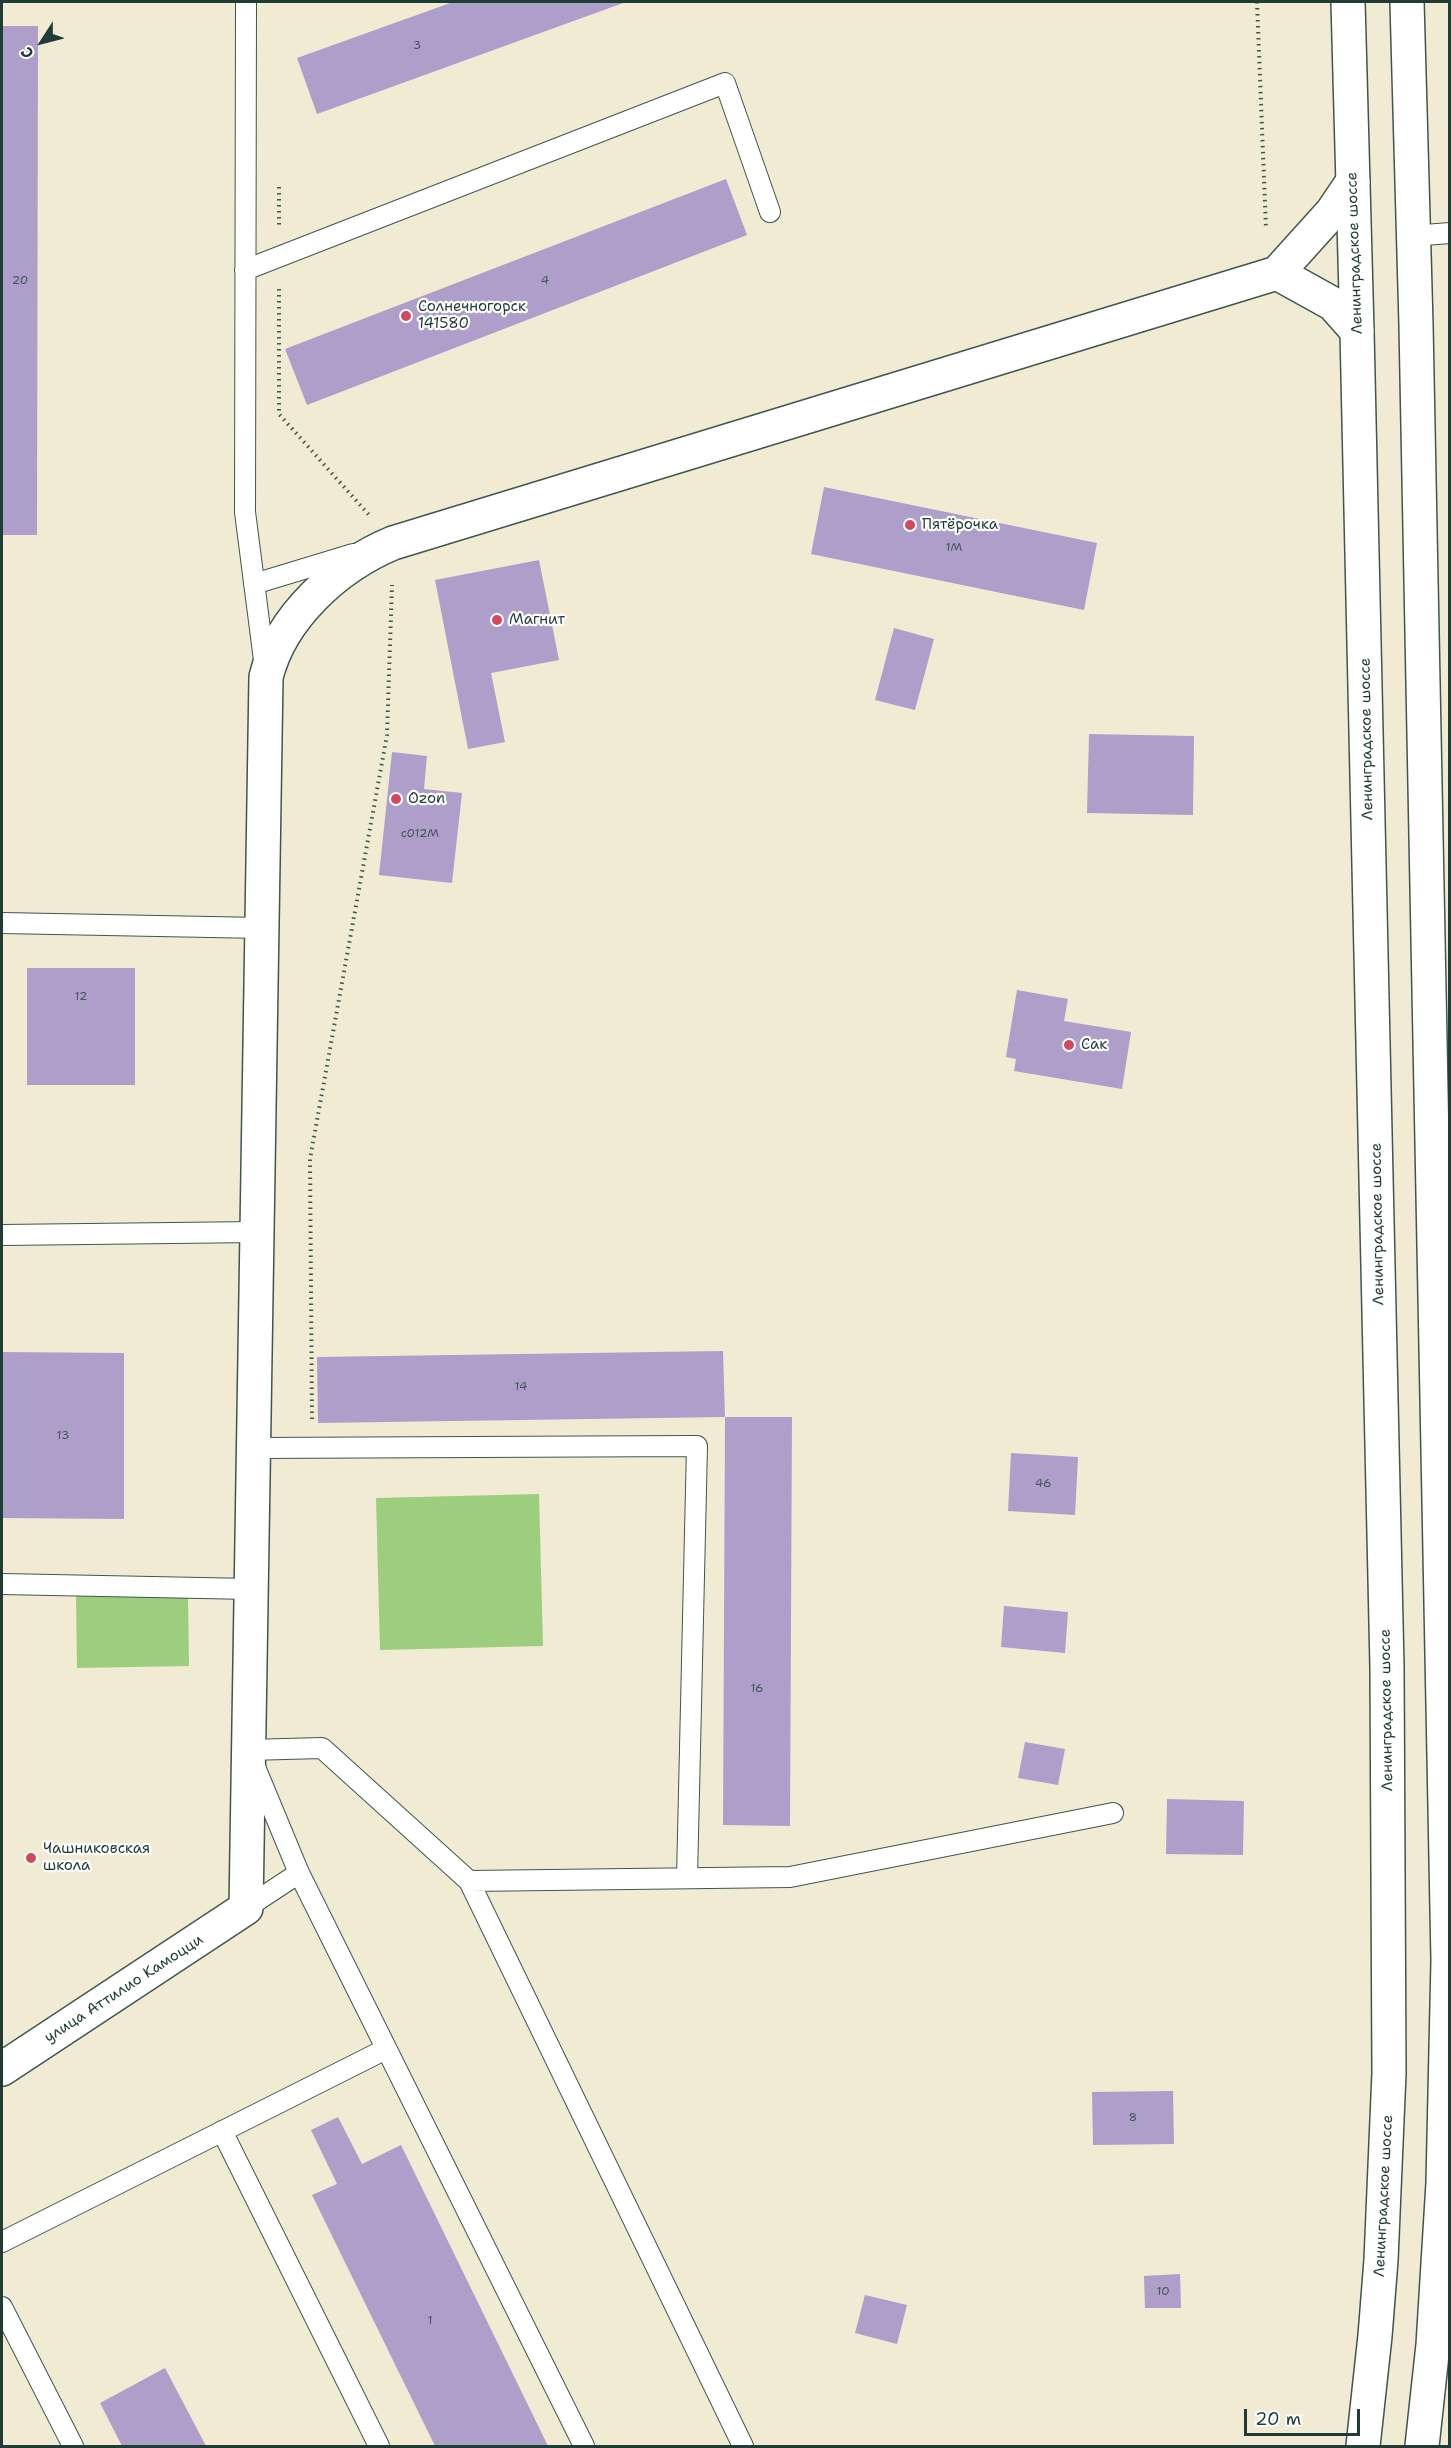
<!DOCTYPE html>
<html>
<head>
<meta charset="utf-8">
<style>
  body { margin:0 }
  #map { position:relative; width:1451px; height:2448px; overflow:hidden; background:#f1ebd4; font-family:"Shantell Sans",sans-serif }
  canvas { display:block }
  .frame { position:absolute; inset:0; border:3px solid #1f3d34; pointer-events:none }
  .north { position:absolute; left:12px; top:12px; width:60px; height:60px; -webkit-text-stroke:4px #fff; paint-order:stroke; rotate:234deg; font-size:16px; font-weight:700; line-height:24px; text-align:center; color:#1f3d34 }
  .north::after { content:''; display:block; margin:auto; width:21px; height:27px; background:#1f3d34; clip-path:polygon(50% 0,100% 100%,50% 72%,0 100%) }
  .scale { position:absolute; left:1244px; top:2409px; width:116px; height:27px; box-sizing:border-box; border:3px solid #1f3d34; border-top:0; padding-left:8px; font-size:18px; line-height:21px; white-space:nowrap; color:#1f3d34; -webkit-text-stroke:4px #fff; paint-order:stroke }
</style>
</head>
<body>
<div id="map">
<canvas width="1451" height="2448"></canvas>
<div class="frame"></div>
<div class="north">С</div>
<div class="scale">20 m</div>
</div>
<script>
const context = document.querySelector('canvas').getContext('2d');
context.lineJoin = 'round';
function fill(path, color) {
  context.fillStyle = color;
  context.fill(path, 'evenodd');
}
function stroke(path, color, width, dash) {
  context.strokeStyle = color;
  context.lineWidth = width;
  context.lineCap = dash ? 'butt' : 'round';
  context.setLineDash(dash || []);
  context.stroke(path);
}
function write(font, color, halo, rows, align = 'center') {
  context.font = font + ' "Shantell Sans",sans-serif';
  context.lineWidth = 4.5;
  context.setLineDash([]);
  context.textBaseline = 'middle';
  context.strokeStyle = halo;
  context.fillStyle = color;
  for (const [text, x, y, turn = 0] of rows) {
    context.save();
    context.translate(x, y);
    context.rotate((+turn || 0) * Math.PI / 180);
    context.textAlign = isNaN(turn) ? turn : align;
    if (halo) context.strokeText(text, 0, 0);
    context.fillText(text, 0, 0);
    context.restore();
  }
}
const green = new Path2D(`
  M539 1494 543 1646 380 1650 376 1498Z
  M188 1595 189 1666 77 1668 76 1596Z`);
const building = new Path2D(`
  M453 2H626L317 114 297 58Z
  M2 26H38L37 535H2Z
  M726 179 747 235 307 405 285 349Z
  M824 487 1097 543 1084 610 811 554Z
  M539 560 559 660 491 673 505 742 468 749 435 580Z
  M894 628 934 639 915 710 875 700Z
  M1089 734 1194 736 1193 815 1087 813Z
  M392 752 427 756 424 789 462 793 452 883 379 875Z
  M27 968H135V1085H27Z
  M1017 990 1068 999 1064 1021 1131 1032 1122 1089 1014 1071 1016 1059 1006 1057Z
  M723 1351 725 1417 318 1423 317 1357Z
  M2 1352 124 1353V1519L2 1518Z
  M725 1417H792L790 1826 723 1825Z
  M1011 1453 1078 1457 1075 1515 1008 1511Z
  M1004 1606 1068 1612 1065 1653 1001 1647Z
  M1025 1742 1065 1749 1058 1785 1018 1778Z
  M1167 1799 1244 1801 1243 1855 1166 1854Z
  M1173 2091 1174 2144 1093 2145 1092 2092Z
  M338 2117 362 2164 401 2145 548 2446H435L312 2195 337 2184 311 2130Z
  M1180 2274 1181 2308H1145L1144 2276Z
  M865 2295 907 2305 897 2344 855 2333Z
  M165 2368 206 2446H122L100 2403Z`);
const path = new Path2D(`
  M1257 2 1266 228
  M279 187V225
  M279 289V414L369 515
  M312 1419 310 1159 387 735 392 585`);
const lane = new Path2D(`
  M246 2 245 512 265 668
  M1412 236 1450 233
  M245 270 725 83 770 212
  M254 584 353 554
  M2 923 262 928
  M2 1235 257 1232
  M253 1448 697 1446 687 1878
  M2 1584 251 1589
  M469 1881 790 1877 1113 1813
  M246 1908 299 1873
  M222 2131 379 2446
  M2 2242 386 2049
  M2 2307 73 2446
  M584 2446 299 1873 248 1750 322 1748 469 1881 743 2446`);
const street = new Path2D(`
  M1277 273 1333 304 1357 331
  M2 2069 246 1908 266 677C281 616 338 566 393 543L1277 273 1332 212 1353 181`);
const highway = new Path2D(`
  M1348 2 1357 331 1387 1667 1389 2073 1381 2260 1375 2336 1363 2446
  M1407 2 1416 325 1448 1960 1443 2183 1433 2345 1422 2446`);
const markers = [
  [406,316,6,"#d1495b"],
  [910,525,6,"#d1495b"],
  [497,620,6,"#d1495b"],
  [396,799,6,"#d1495b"],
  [1069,1045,6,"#d1495b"],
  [31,1858,6,"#d1495b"]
];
const numberNames = [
  ["3",417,46],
  ["20",20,281],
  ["4",545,281],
  ["1М",954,548],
  ["с012М",420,834],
  ["12",81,997],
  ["14",521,1387],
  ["13",63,1436],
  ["46",1043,1484],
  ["16",757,1689],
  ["8",1133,2118],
  ["10",1163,2292],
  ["1",430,2321]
];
const streetNames = [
  ["Ленинградское шоссе",1355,253,-92],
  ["Ленинградское шоссе",1367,739,-91],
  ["Ленинградское шоссе",1378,1224,-91],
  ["Ленинградское шоссе",1387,1710,-91],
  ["улица Аттилио Камоцци",124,1989,-33],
  ["Ленинградское шоссе",1384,2196,-87]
];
const poiNames = [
  ["Солнечногорск",418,307],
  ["141580",418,324],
  ["Пятёрочка",922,525],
  ["Магнит",509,620],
  ["Ozon",408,799],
  ["Сак",1081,1045],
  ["Чашниковская",43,1849],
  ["школа",43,1866]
];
fill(green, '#9dce7d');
fill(building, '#ae9eca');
stroke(lane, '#3e574c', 22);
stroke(street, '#3e574c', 36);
stroke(highway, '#3e574c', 36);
stroke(path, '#3e574c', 4, [1.5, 4.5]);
stroke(lane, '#fff', 20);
stroke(street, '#fff', 33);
stroke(highway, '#fff', 33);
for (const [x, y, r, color] of markers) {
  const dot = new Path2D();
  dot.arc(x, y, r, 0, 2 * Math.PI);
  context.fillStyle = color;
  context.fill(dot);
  stroke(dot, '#fff', 2);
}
write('12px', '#43555a', null, numberNames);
write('15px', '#1f3d34', '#fff', streetNames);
write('15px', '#1f3d34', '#fff', poiNames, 'left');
</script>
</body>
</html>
